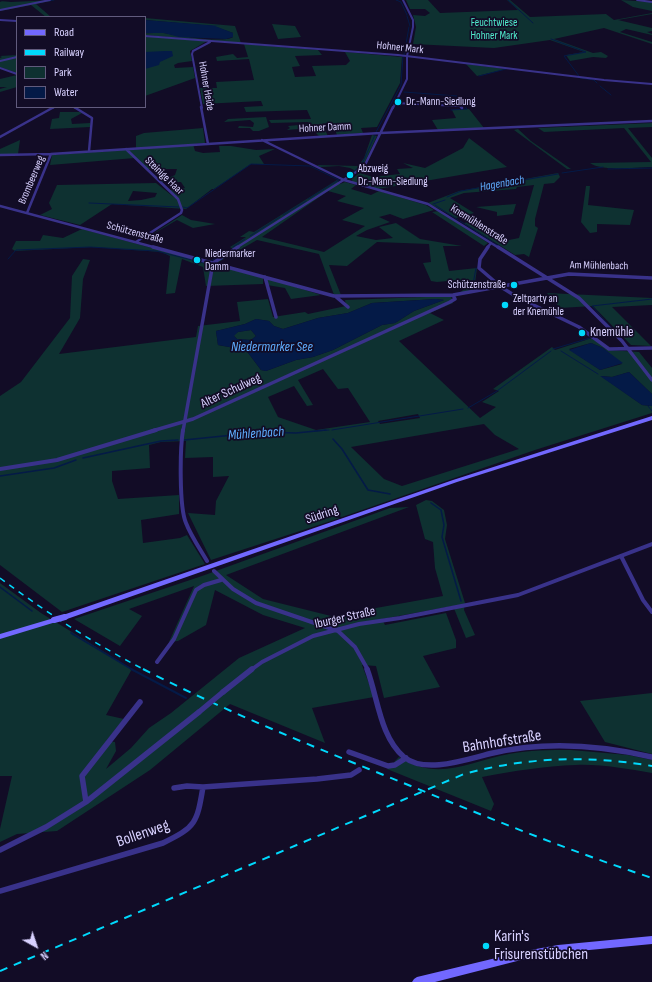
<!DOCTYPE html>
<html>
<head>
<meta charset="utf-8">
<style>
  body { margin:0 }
  #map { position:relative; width:652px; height:982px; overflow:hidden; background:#120c26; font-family:"Sofia Sans Condensed",sans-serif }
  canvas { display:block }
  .legend { position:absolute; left:16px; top:16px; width:130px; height:92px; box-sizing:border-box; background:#120c26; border:1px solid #615b7d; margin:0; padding:5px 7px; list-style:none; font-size:12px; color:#d8d1ff }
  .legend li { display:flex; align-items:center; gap:8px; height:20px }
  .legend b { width:20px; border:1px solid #615b7d }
  .north { position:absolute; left:16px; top:926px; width:40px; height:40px; -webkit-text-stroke:3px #120c26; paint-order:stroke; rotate:140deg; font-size:11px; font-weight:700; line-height:16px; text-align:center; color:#d8d1ff }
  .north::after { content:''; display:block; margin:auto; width:14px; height:18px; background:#d8d1ff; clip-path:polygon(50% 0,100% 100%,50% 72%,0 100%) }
</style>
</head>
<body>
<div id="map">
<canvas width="652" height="982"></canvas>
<ul class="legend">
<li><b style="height:5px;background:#7268ff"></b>Road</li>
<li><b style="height:5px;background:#00d9fc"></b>Railway</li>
<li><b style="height:11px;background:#0e3131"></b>Park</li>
<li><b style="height:11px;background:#041a47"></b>Water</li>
</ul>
<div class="north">N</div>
</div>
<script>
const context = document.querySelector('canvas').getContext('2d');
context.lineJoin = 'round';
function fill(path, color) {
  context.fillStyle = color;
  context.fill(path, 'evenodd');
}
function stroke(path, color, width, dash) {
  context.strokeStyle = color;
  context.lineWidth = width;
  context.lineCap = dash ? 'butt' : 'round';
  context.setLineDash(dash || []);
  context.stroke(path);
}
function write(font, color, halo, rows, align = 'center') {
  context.font = font + ' "Sofia Sans Condensed",sans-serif';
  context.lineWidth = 3.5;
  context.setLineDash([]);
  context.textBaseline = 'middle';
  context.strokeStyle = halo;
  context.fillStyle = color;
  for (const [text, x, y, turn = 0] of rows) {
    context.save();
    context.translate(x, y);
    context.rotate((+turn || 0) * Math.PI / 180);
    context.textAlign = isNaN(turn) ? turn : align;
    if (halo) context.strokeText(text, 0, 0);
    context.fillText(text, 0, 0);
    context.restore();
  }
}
const green = new Path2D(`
  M55 0 36 4 51 17H46L31 5 0 11V2H2L0 1 11 2Z
  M406 0H428L440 13 518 10 507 0H510L530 17 606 14 614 20 652 13V14L618 20 652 28V31L647 32 652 34V35L626 29 620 32 652 42V44L604 28 554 39 593 53 601 52 608 56 606 58 593 57 570 61 566 55 584 52 550 40 494 48 413 44 416 27 413 15 425 16 430 13 425 9H410Z
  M621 0 652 2V11L633 7Z
  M145 18 235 26 241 43 145 35V33C151 34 157 32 163 33 177 35 222 44 233 37V33L213 26 145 20Z
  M272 24 295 26 301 37 278 39Z
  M145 36 207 41 190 51 192 61 178 63 174 65 175 68 193 67 195 78 145 96Z
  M244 44 318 50 322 55 295 56 300 66 292 67 295 77 316 76 312 66 346 65 350 61 345 52 402 57 400 83 377 127 361 128 363 133 337 135 332 122 322 124 328 136H319L311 128 287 130 290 128 288 126 309 124 308 122 271 123 269 120 311 119 307 110 246 112 244 107 263 106 261 101 203 104 200 88H217L216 82 254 80 249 59 217 61 216 57 233 54 237 58 248 57Z
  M17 55V73L0 67V58L2 57 0 56Z
  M466 64 506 69 477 76Z
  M17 75V87L0 92V89L7 87H0V79Z
  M469 109 484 128 438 130 432 120 456 118 452 110Z
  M60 112H80L82 113 71 119 72 124 90 123V127L50 129 52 119 59 118Z
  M266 117 269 127 259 131H253L250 128H238L239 126 253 127 254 123 250 120 224 122 228 119Z
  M652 123V127L628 128 652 158V167C636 167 603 172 590 163L651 162 624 128 544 132 538 128Z
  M203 128 205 143 193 144 195 151 203 153 220 152 219 146H231L256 150 275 149 259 156 264 164H251L214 189H212L186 209 112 204 80 225 40 215 52 209 49 203 57 185 156 183 175 198 169 190 185 188 181 182H161L156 179 168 178 175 175 177 169H146L135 158 50 165 52 155 136 149V136L144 133ZM133 191 157 193 155 197 141 200 128 201Z
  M518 129 531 141 571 169H567L514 130Z
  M372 135 377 136 363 166 356 171 350 168 339 166 320 167 317 165 358 166 364 158Z
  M469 138 507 167 378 189 353 182 351 179 360 173 373 177 400 174 397 169 413 168 403 163 425 168 463 148Z
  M20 140 18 154H0V149Z
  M558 173 560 177 554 183 544 184 535 219V226L538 228 529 257 524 254 515 255 464 223 478 220 499 242 519 238 534 185 517 187 516 189 464 193 450 198 474 213 456 218 428 203 459 191Z
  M337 180 340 184 345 182 356 185 351 189 371 195 379 191 426 205 434 210 403 219 390 214 379 217 390 222 367 230 356 236 376 240 393 238 379 227 396 223 420 239 462 246H443L449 271 477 268 474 291 459 293 466 288 468 279 437 282 431 281 423 263 431 262 429 244 377 242 347 266 329 265 341 295H334L319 254 257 240 217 263 214 261 233 249 230 247 246 237H240L249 231 254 232ZM328 191 346 196 337 201 364 208 342 220 365 226 324 252 262 237Z
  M586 186H590L588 205 634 210 630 225 597 224V232L590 233 581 222Z
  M516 204 513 214 497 216V212L476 207Z
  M439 211 488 243 484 246 432 212Z
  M182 215 191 220 215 224 193 228 177 220 148 237Z
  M82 229 263 278V284L206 286 203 267 182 259 175 293 166 294 170 256 161 252 92 247 15 251 12 249 16 241H40L43 235 63 238Z
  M83 259 90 260 83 279 80 318 59 354 196 337 198 326 240 321 237 302 268 299 273 317 305 312 308 314 346 306 345 300 451 296 453 303 430 313 444 320 399 341 480 418 496 407 482 402 499 391 493 389 552 347 555 350 592 338 608 350 639 352 652 368V394L629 372 612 377 601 376 642 405 652 406V413L535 450 342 517 331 514 327 515 340 518 211 560 188 513 215 515 216 501 229 476 213 477V457L185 458 186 441 161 442 149 445 150 468 112 471V481L118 499 179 495V514L141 520 143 543 180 538 187 535 205 564 62 612 0 565V396L21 382 70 318 72 276ZM436 299 444 300 414 311 395 323 382 325 333 350 313 357 296 360 266 371 261 370 246 350 218 345 216 331 245 324 256 319 269 321 274 326 283 329 318 318 348 313 372 303ZM591 343 603 348 622 364 600 370 569 349ZM323 369 338 389 348 388 370 422 316 430 278 417 268 397 294 386 307 406 313 405 298 380ZM418 414 420 418 380 424 378 421ZM484 424 495 435 519 449 402 486 384 479 351 447Z
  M267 278 321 295 291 299 285 288 267 285Z
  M547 293 652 298V305L612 307 651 346 631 345 593 306 560 308Z
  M251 330 256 336 251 340 237 339 233 335 238 332Z
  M426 500 432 501 444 510 447 525 445 539 465 603 464 610 475 635 466 638 453 606 382 619 385 625 446 613 456 640V648L423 656 440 687 384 698 376 666 362 665 374 697 312 708 325 743 230 704 150 770 57 831 17 834 0 842V829L12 776H0V583L41 613 132 669 106 715 124 719 106 741 115 742 116 751 106 769 131 748 149 728 171 713 239 658 305 628 263 615 215 590 206 625 178 641 169 642 194 586 129 609 142 616 120 646 74 619 202 576 390 508 409 507 226 575 263 599 339 618 376 608 443 596 435 568 433 542 425 539 416 505Z
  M652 693V754L605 742 580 701Z
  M571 750 628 755 652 760V773C627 769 601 764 576 765 544 766 514 771 482 777L494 804 491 811 387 769 399 757C438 782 468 762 509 754 529 750 550 750 571 750Z`);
const water = new Path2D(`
  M145 20 220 26H215L233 33V37L226 39 179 37 164 33H145Z
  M165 51H172L173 56 160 62 159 65 145 69V52Z
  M436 299 444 300 414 311 395 323 382 325 333 350 313 357 296 360 266 371 261 370 246 350 218 345 216 331 245 324 256 319 269 321 274 326 283 329 318 318 348 313 372 303ZM251 330 256 336 251 340 237 339 234 336 238 332Z
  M591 343 603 348 623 363 600 370 569 350Z
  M629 372 652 394V406L642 405 600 376 612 377Z`);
const streamFar2 = new Path2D(`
  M396 0 401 2 407 15
  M508 0 533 23
  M49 1 54 0
  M407 16 410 26
  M551 39 586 52 564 56 579 76
  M404 55 409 27
  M479 76 506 69
  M580 78 594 80 597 83
  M600 86 611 95
  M404 92 457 96 467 109 451 110
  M376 132 401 85 403 56
  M362 164 375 135
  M608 169 652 168
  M353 172 361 165
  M562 173 603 167
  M447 197 461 191 558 174
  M308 199 339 180
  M89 203 179 207
  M433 204 445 200
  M435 205 458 220
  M183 207 187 208 251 164 310 166 339 180
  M283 215 306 201
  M460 221 493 242
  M250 236 280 217
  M494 243 499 246
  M233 247 245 239
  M8 259 16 250 90 247 156 251 204 263
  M211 261 219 256
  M472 290 476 268
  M614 331 592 306 652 299
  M594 336 609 332
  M553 349 590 338
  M561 351 598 374
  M648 406 652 411
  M468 408 497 391 551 351
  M332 430 463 409
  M315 431 329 430`);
const streamFar1 = new Path2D(`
  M333 439 342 449 368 490 390 494
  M184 440 263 432 296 433 326 430
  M83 458 161 441 178 440
  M0 476 54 468 76 460
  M431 503 441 510 444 525 442 537 461 601
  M0 587 32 611
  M71 633 133 670`);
const stream = new Path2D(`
  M131 669 186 698`);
const streetFar4 = new Path2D(`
  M637 0 652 2
  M0 10 50 0
  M0 20 17 21
  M145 36 398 55 604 80 652 84
  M0 61 17 57
  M0 68 17 74
  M395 103 460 106 462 108
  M74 107 76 108
  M52 108 54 107
  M202 108 192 54 193 51 210 42
  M393 108 407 79V56L413 27V20L403 0`);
const streetFar3 = new Path2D(`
  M74 107 92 118 89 151
  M201 107 208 144
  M461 107 462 108
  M0 137 54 107
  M262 140 344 180 428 204 499 248
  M126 149 178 199 182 210 181 213 136 242
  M0 155 51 154 380 133 652 121
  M0 206 157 248
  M27 213 51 154
  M236 248 364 167 393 107
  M487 248 491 243`);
const streetFar2 = new Path2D(`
  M153 247 334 296 453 295 569 274 652 278
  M488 247 480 259 479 268 501 287 517 297 579 327 609 349 652 348
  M498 247 579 298 622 341 652 380
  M265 277 276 317
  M335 296 348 307
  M152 431 193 419 450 302 455 299 453 295
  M183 431 213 263 238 247`);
const streetFar1 = new Path2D(`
  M183 430C180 448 179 507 186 523 191 536 200 549 207 561
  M0 469 57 460 156 430
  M621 556 643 600 652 612
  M214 571 233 589 256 603 338 631 355 647 368 670
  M157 662 174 639 196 590 204 585 221 580
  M251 670 262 662 313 636 359 624 400 618 518 595 652 544`);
const street = new Path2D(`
  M367 669C378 698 380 737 404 757 426 775 470 758 493 753 545 741 600 745 652 757
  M223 692 252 669
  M349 752 388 766 395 765 406 758
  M174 788 187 786 203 787
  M86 802 82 776 140 702
  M0 850 46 827 86 802 199 712
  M0 891 163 843C196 827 197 823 203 787L317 779 351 775 359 770`);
const secondary = new Path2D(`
  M652 416V420L457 482 67 619H63L62 617 63 615 453 480Z
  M54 618H56L57 620 56 622 0 639V634Z
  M652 936V944L558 953 525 959 435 982H412L414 979 417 977 525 951 558 945Z`);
const railFar1 = new Path2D(`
  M0 578C46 612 94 644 145 670`);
const rail = new Path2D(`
  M143 669C227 712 314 747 401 782 484 816 567 850 652 878
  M0 971 464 774C527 757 588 755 652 766`);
const streetBridge = new Path2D(`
  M199 712 223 692`);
const secondaryBridge = new Path2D(`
  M54 620 65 617`);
const markers = [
  [398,102,4,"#00d9fc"],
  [350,175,4,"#00d9fc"],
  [197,260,4,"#00d9fc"],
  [514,285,4,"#00d9fc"],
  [505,305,4,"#00d9fc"],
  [582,333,4,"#00d9fc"],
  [486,946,4,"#00d9fc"]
];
const farParknames = [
  ["Feuchtwiese",494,23],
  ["Hohner Mark",494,36]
];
const farStreetnames = [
  ["Hohner Mark",400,48,6],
  ["Hohner Heide",206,86,80],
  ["Hohner Damm",325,128,-3],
  ["Steinige Haar",164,176,44],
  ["Brombeerweg",32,180,-67],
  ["Knemühlenstraße",479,225,32],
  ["Schützenstraße",135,233,15],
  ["Am Mühlenbach",599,266,1]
];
const farPoinames = [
  ["Dr.-Mann-Siedlung",406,102],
  ["Abzweig",358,169],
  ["Dr.-Mann-Siedlung",358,182],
  ["Niedermarker",205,254],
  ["Damm",205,267],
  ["Schützenstraße",506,285,"right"],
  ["Zeltparty an",513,299],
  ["der Knemühle",513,312]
];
const farWaternames = [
  ["Hagenbach",502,184,-10]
];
const poiNames = [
  ["Knemühle",590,333]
];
const streetNames = [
  ["Alter Schulweg",231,391,-25],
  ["Südring",322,515,-19],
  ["Iburger Straße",345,618,-13]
];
const waterNames = [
  ["Niedermarker See",272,347],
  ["Mühlenbach",256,434,-4]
];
const nearStreetnames = [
  ["Bahnhofstraße",502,742,-9],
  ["Bollenweg",143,834,-19]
];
const nearPoinames = [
  ["Karin's",494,937],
  ["Frisurenstübchen",494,955]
];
fill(green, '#0e3131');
fill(water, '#041a47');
stroke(streamFar2, '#041a47', 1);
stroke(streamFar1, '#041a47', 1.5);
stroke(stream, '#041a47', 2);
stroke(streetFar4, '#39328a', 2);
stroke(streetFar3, '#39328a', 2.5);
stroke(streetFar2, '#39328a', 3.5);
stroke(streetFar1, '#39328a', 4);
stroke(street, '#39328a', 5.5);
fill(secondary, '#7268ff');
stroke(railFar1, '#00d9fc', 1.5, [6, 5.5]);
stroke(rail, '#00d9fc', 2, [8, 7]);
stroke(streetBridge, '#39328a', 5.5);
stroke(secondaryBridge, '#7268ff', 6);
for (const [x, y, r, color] of markers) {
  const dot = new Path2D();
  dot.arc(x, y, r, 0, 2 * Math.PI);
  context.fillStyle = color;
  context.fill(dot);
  stroke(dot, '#120c26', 1.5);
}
write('11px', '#50eccc', '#120c26', farParknames);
write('11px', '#d8d1ff', '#120c26', farStreetnames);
write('11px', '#d8d1ff', '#120c26', farPoinames, 'left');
write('italic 12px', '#5faeff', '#120c26', farWaternames);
write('13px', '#d8d1ff', '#120c26', poiNames, 'left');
write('13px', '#d8d1ff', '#120c26', streetNames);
write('italic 14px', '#5faeff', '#120c26', waterNames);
write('16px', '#d8d1ff', '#120c26', nearStreetnames);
write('16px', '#d8d1ff', '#120c26', nearPoinames, 'left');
</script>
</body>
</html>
